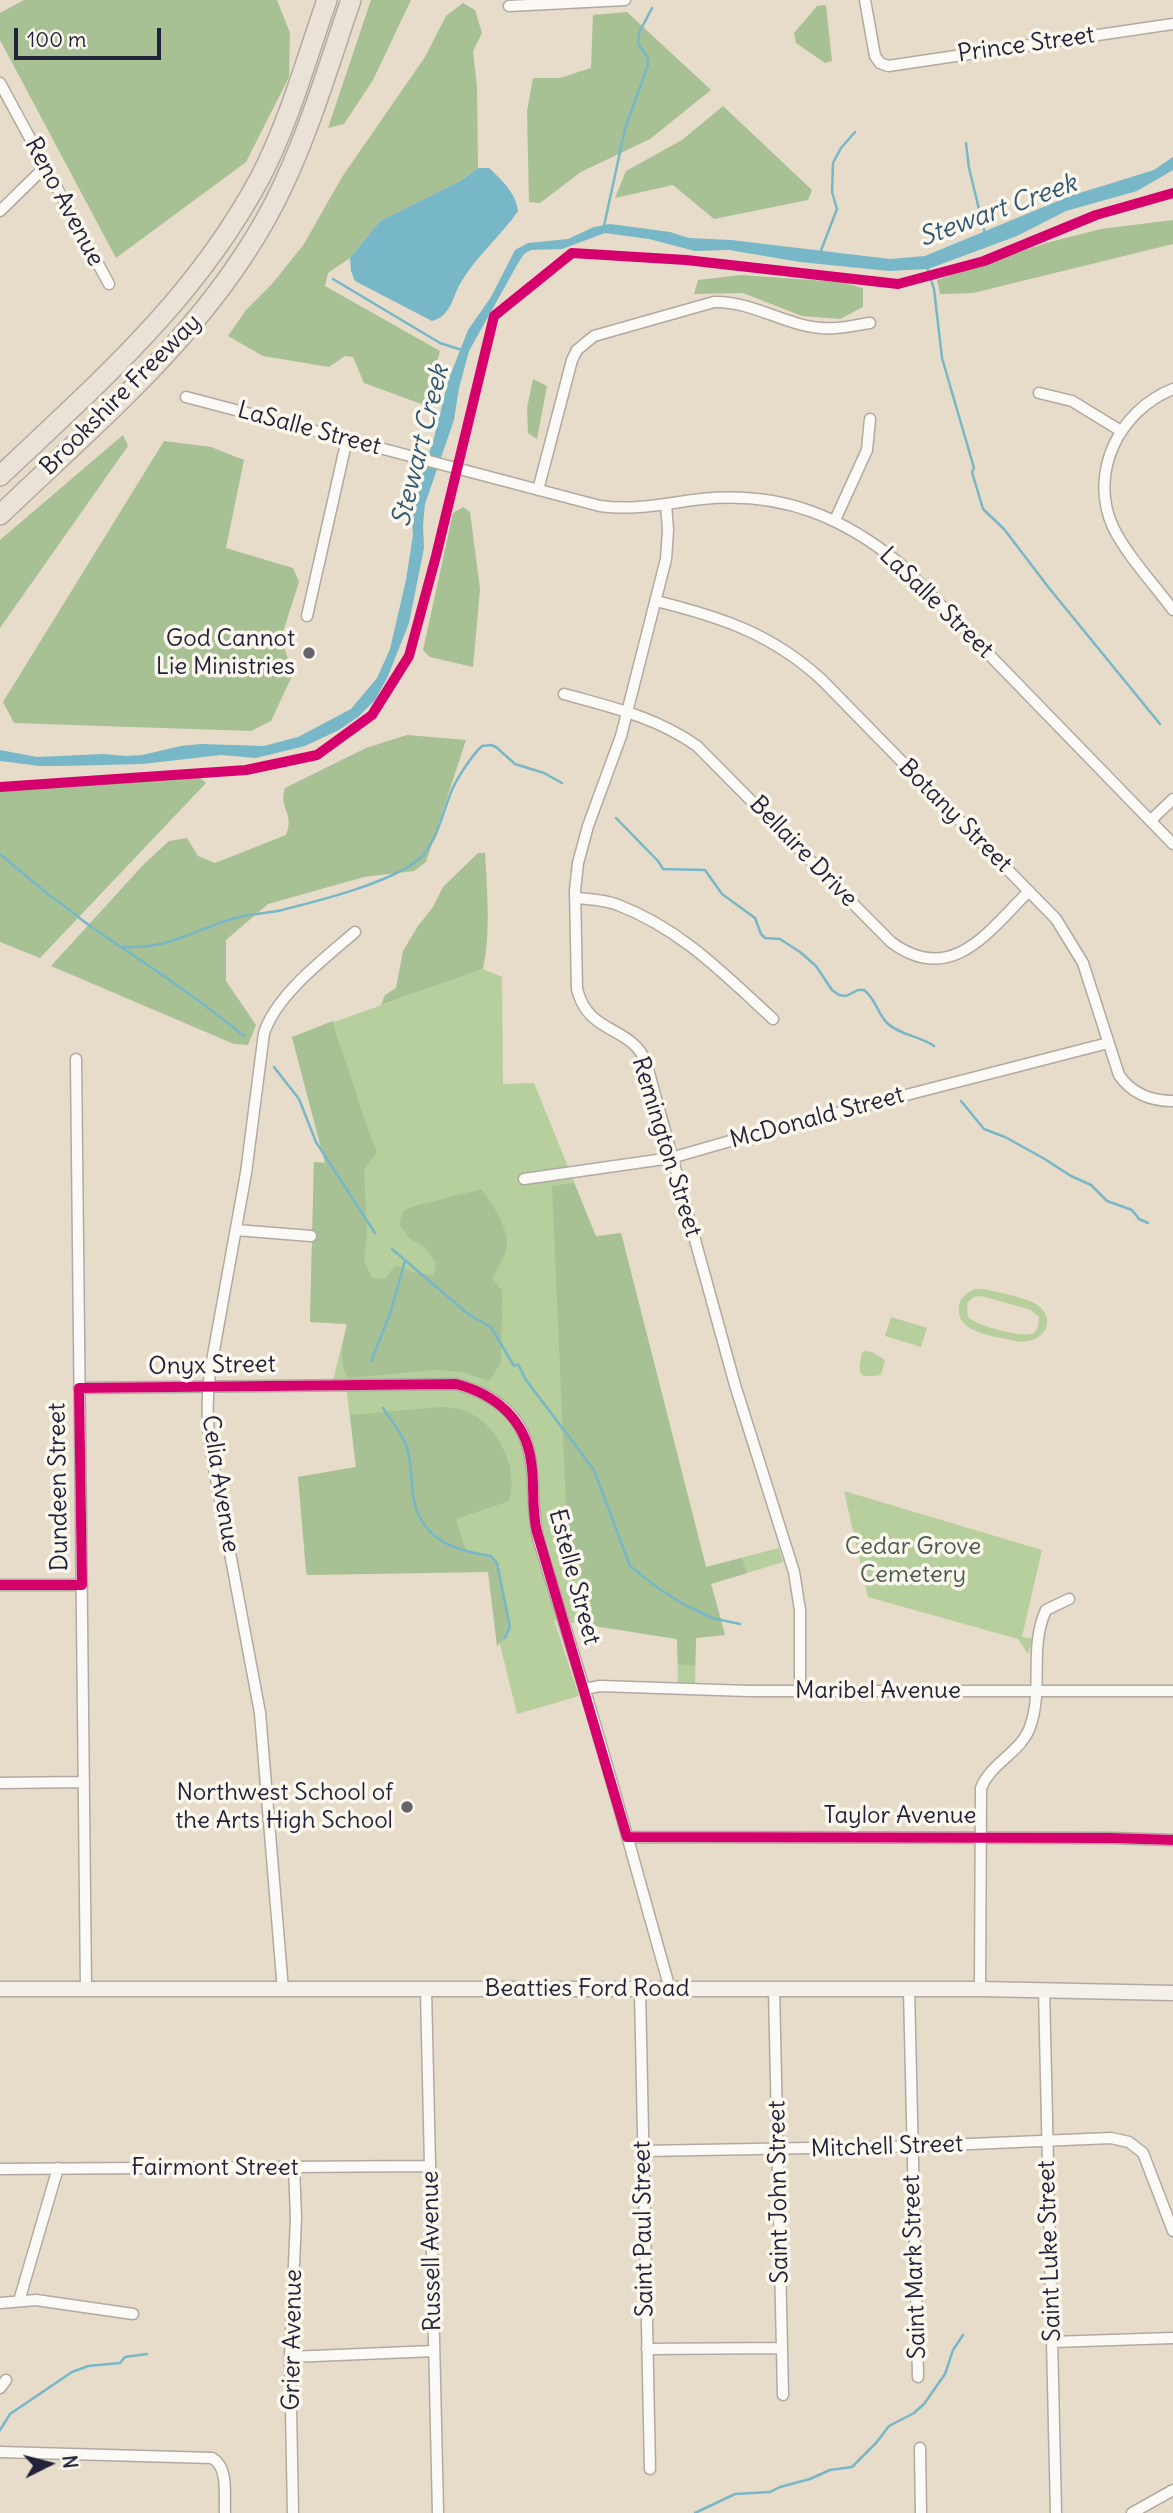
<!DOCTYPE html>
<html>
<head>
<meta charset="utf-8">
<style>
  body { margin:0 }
  #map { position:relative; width:1173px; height:2513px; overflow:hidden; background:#e7dbca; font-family:Delius,sans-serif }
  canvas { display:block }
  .north { position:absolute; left:14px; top:2429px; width:70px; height:70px; -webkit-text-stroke:5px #fbf7ec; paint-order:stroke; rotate:84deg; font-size:19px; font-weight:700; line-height:28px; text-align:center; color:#22223b }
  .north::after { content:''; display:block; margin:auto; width:24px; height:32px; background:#22223b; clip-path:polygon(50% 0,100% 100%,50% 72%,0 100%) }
  .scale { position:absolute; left:14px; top:28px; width:147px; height:32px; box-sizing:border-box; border:4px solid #22223b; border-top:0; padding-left:9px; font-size:21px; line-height:24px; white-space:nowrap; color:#22223b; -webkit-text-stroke:5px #fbf7ec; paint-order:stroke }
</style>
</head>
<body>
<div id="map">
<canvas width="1173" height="2513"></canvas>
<div class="north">N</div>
<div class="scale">100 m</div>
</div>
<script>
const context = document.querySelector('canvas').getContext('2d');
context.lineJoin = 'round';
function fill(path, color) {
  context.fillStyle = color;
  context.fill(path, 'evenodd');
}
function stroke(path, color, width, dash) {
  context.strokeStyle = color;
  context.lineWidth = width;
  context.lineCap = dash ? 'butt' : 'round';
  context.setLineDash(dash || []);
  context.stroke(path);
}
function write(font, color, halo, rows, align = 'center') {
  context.font = font + ' Delius,sans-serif';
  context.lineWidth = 7;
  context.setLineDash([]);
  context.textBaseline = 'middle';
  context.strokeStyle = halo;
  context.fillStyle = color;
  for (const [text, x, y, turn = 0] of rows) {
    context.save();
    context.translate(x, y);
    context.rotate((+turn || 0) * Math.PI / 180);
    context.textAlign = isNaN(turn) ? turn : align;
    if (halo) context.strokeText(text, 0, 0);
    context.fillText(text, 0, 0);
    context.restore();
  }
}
const green = new Path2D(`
  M483 969 502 977 503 1084 534 1083 596 1236 621 1233 706 1567 779 1548 783 1562 711 1584 725 1635 696 1638 695 1684 678 1683 677 1639 554 1620 579 1696 517 1714 500 1644 494 1569 298 1477 356 1467 346 1385H332L347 1324 310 1322 314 1162 325 1163 292 1037Z
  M975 1289H983C997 1292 1031 1298 1040 1307 1059 1326 1037 1346 1015 1341 997 1336 957 1334 959 1309 959 1298 966 1293 975 1289ZM982 1296 1031 1310 1039 1317C1039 1323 1039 1329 1033 1333 1024 1339 975 1325 968 1317L967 1303 974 1297Z
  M891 1317 927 1328 921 1347 885 1336Z
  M865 1351 872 1352 885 1360 881 1375C859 1379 857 1375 862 1353Z
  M844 1491 1042 1550 1022 1637 1033 1639 1028 1654 1018 1639 868 1597Z`);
const forest = new Path2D(`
  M24 0H277L290 33 289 77 246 162 116 258 0 40V13Z
  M371 0H411L373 80 344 124 328 128Z
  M463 3 475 10 482 33 473 51 477 87 478 168 462 180 380 221 350 258 328 273 325 286 440 351 424 405 364 383 353 357 345 356 329 367 263 356 228 336 246 310 272 284 304 244 342 177 425 57 446 16Z
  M826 5 832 61 825 63 796 43 794 33 817 6Z
  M627 12 711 90 650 139 581 172 540 203 529 202 527 111 533 78H560L591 68 593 15Z
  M723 106 812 190 808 200 714 219 673 185 615 198 626 171 682 140Z
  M1173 220V244L973 293 940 294 937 280 1046 243 1101 229Z
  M741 275 841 282 863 288V307L840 319 802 316 743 293 694 294 698 280Z
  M533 379 547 386 537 439 528 433 527 408Z
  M123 435 128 446 0 628V540Z
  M164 441 211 447 244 460 226 548 293 568 299 582 281 638 293 674 271 721 251 731 14 723 3 702Z
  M463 507 470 512 480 589 473 667 430 657 423 650 453 513Z
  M407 735 466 740 426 862 414 871 364 877 268 904 226 940V981L256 1025 248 1045 234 1044 51 966 144 864 169 841 187 838 198 856 215 863 286 835C295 812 278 809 285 788L366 748Z
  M198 776 206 783 40 958 0 942V784Z
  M478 853H485C487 892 491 931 483 969L381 1005 385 995 396 988 403 951 418 926 433 907 443 887Z
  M333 1021C336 1039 343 1052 348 1069 358 1097 365 1125 377 1152L364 1170 367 1234 364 1260 372 1278 384 1279 396 1265 412 1272 434 1275 436 1263 426 1248 409 1238 399 1224 403 1211 415 1206 481 1189C491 1201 506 1225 507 1241 508 1253 498 1268 492 1278L502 1291 501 1363 489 1381 463 1372 435 1370 348 1378C338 1361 343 1342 347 1324L310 1322 314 1162 325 1163 292 1037Z
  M574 1183 596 1237 621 1233 706 1567 742 1558 747 1573 711 1584 725 1635 696 1638 695 1666 678 1664 677 1639 590 1625 571 1542 566 1505 552 1186Z
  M441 1407C448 1408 457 1408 463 1410 496 1421 520 1468 509 1501L456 1519 466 1551 491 1556 497 1563 510 1627 505 1638 497 1646 488 1572 307 1575 306 1571 298 1477 356 1467 350 1415Z`);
const water = new Path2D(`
  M1173 157V170L1137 191 1066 211 1017 236 928 269 889 271 800 262 729 250 695 251 649 239 605 233 562 249 531 250 524 254 517 265 469 351 459 388 454 420 425 504 423 525 424 548 409 623 388 676 375 700 358 717 339 730 305 746 256 758 221 755 143 764 61 766H40L0 761V750L37 757 104 754 125 756 142 755 181 746 201 744 264 746 298 737 351 709 377 678 390 649 406 580 413 535 411 507 434 438 448 381 468 330 491 297 515 250 528 243 568 239 594 227 610 224 670 232 689 238 731 240 890 259 925 256 1070 196 1154 170Z
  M478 168H489C502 180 516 193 518 211 501 236 476 256 460 284 452 298 451 316 432 321L355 281 351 271 350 258 380 221 462 180Z`);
const stream = new Path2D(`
  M966 143 969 168 985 234
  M604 226 625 129 648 65V58L638 44 639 33 652 8
  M820 253 837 209 832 192 833 163 841 148 855 132
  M927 267 934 289 942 358 972 461 974 468 972 472 983 509 1004 529 1049 588 1160 724
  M333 279 440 343 462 350
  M616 818 658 861 663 869 705 870 722 894 755 918 761 934 765 938 780 939 800 952 816 966 832 990 839 995 846 996 858 990H864C876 999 877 1013 887 1023 899 1035 920 1036 934 1046
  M0 854 50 896C65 905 78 918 93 928 144 963 196 996 244 1036
  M122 947C131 947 141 947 149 946 179 942 206 926 235 918 251 913 266 914 282 910 318 901 395 882 421 857 437 841 442 815 450 795 454 782 472 755 482 746L491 745 496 747 515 764 544 773 562 783
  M274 1067 299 1099 316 1142 375 1233
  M961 1101 984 1129 1005 1137 1043 1158 1071 1176 1091 1185 1107 1201 1132 1210 1139 1219 1148 1223
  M392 1249 468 1314 491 1327 514 1366 518 1364 526 1380 594 1470 630 1566 658 1588 683 1604 712 1618 740 1624
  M371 1361 391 1311 405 1261
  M383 1408C391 1420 401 1432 406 1445 413 1464 410 1485 415 1505 425 1541 457 1551 491 1556L497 1563 510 1627 505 1638
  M0 2430 10 2414 72 2372 88 2366 120 2363 125 2357 147 2354
  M695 2513 735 2494 770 2492 780 2487 810 2479 830 2470 852 2467 876 2443 889 2426 914 2413 924 2404 945 2374 953 2350 963 2335`);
const minor = new Path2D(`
  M865 0 875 56 880 63 888 66 1173 24
  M509 6 625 0
  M0 83 109 284
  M0 211 45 167
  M1173 389C1120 410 1088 472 1113 527 1128 557 1153 583 1173 610
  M1039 393 1072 401 1121 431
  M186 397 600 506C635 511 667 503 702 499 782 491 845 517 905 568L1173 844
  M538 490 572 360 577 350 594 336 714 302C752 301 784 325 821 328 837 330 855 325 870 323
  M666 504 668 530 666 559 621 736 588 826 578 863 575 890 577 989C588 1035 631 1025 646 1062L735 1385 794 1572 800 1610V1691
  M835 520 867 450 870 419
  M656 601C721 617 773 634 823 681L1056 919 1083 963 1119 1075C1132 1094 1151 1101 1173 1101
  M307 616 347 439
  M564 694C611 707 656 717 697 746L891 942C951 987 989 931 1029 891
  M1151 820 1173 799
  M575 898C589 899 605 900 618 905 681 929 724 974 773 1019
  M76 1059 86 1989
  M524 1179 671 1158 751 1135 1108 1043
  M236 1230 311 1236
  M79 1388 456 1384C482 1391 506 1403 520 1427 539 1462 529 1504 539 1541 557 1602 577 1663 595 1724 621 1812 645 1901 670 1989
  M0 1585H82
  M584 1689 600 1686 748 1691H1173
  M0 1783 84 1782
  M627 1837 1112 1838 1173 1840
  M640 1989 650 2469
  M774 1989 783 2395
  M909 1989 918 2377
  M980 1989 981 1788C991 1762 1023 1752 1031 1724 1043 1687 1029 1647 1046 1610L1069 1599
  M1044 1989 1056 2513
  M283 1990 260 1713 212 1457C207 1428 206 1401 210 1372L246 1173 264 1033C277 994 324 959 355 932
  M426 1990 438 2513
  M643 2151 923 2146 1111 2138 1129 2142 1143 2153 1173 2231
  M0 2169 430 2166
  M19 2301 58 2168
  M0 2303 36 2300 133 2314
  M1052 2342 1173 2338
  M647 2349 782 2348
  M290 2357 434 2351
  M0 2388 6 2380
  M920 2448 921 2513
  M0 2452 212 2458C229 2467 224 2496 225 2513
  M293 2513 290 2357 296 2218 294 2167
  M1132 2513 1173 2490`);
const secondary = new Path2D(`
  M0 1989H980L1173 1993`);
const motorway = new Path2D(`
  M0 476C99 382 194 301 260 178 289 122 306 60 327 0
  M0 515C102 417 211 328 276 200 308 136 328 67 351 0`);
const cycleway = new Path2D(`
  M0 787 246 770 317 755 372 715 409 656 436 556 494 316 572 253 686 260 898 284 984 261 1096 215 1173 193
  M0 1585H82L79 1388 456 1384C495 1394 525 1419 531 1461 535 1485 531 1508 537 1532L627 1837 1112 1838 1173 1840`);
const markers = [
  [309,653,7,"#67636d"],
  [407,1807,7,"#67636d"]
];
const streetNames = [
  ["Prince Street",1026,45,-8],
  ["Reno Avenue",64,202,62],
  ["Brookshire Freeway",121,395,-45],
  ["LaSalle Street",309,429,15],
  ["LaSalle Street",936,603,44],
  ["Botany Street",955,816,45],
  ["Bellaire Drive",803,852,46],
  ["McDonald Street",817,1118,-15],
  ["Remington Street",666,1147,73],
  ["Onyx Street",212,1366,-1],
  ["Celia Avenue",220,1484,81],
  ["Dundeen Street",59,1487,-91],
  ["Estelle Street",574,1577,75],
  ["Maribel Avenue",878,1691],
  ["Taylor Avenue",900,1816],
  ["Beatties Ford Road",587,1989],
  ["Mitchell Street",887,2147,-2],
  ["Fairmont Street",215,2168],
  ["Saint John Street",779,2192,-91],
  ["Saint Paul Street",644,2229,-91],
  ["Russell Avenue",432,2251,-91],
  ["Saint Luke Street",1050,2251,-92],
  ["Saint Mark Street",915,2267,-92],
  ["Grier Avenue",293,2340,-89]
];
const poiNames = [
  ["God Cannot",295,639],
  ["Lie Ministries",295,667],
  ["Northwest School of",393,1793],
  ["the Arts High School",393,1821]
];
const parkNames = [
  ["Cedar Grove",913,1547],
  ["Cemetery",913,1575]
];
const waterNames = [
  ["Stewart Creek",998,211,-20],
  ["Stewart Creek",421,446,-76]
];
fill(green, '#b6cf9d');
fill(forest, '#a7c094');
fill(water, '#77b7c7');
stroke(stream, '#77b7c7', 2.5);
stroke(minor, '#b1aaa2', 13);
stroke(secondary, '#b1aaa2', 17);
stroke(motorway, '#b1aaa2', 22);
stroke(minor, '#fbfaf7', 10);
stroke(secondary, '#f5f0e9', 14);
stroke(motorway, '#eae2d6', 19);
stroke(cycleway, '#d6006c', 10);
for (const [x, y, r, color] of markers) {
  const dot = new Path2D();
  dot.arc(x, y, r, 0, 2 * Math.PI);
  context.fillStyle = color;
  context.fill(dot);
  stroke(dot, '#fbf7ec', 2.5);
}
write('24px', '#22223b', '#fbf7ec', streetNames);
write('24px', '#22223b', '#fbf7ec', poiNames, 'right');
write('24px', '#475b50', '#fbf7ec', parkNames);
write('italic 26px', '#315773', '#fbf7ec', waterNames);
</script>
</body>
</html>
